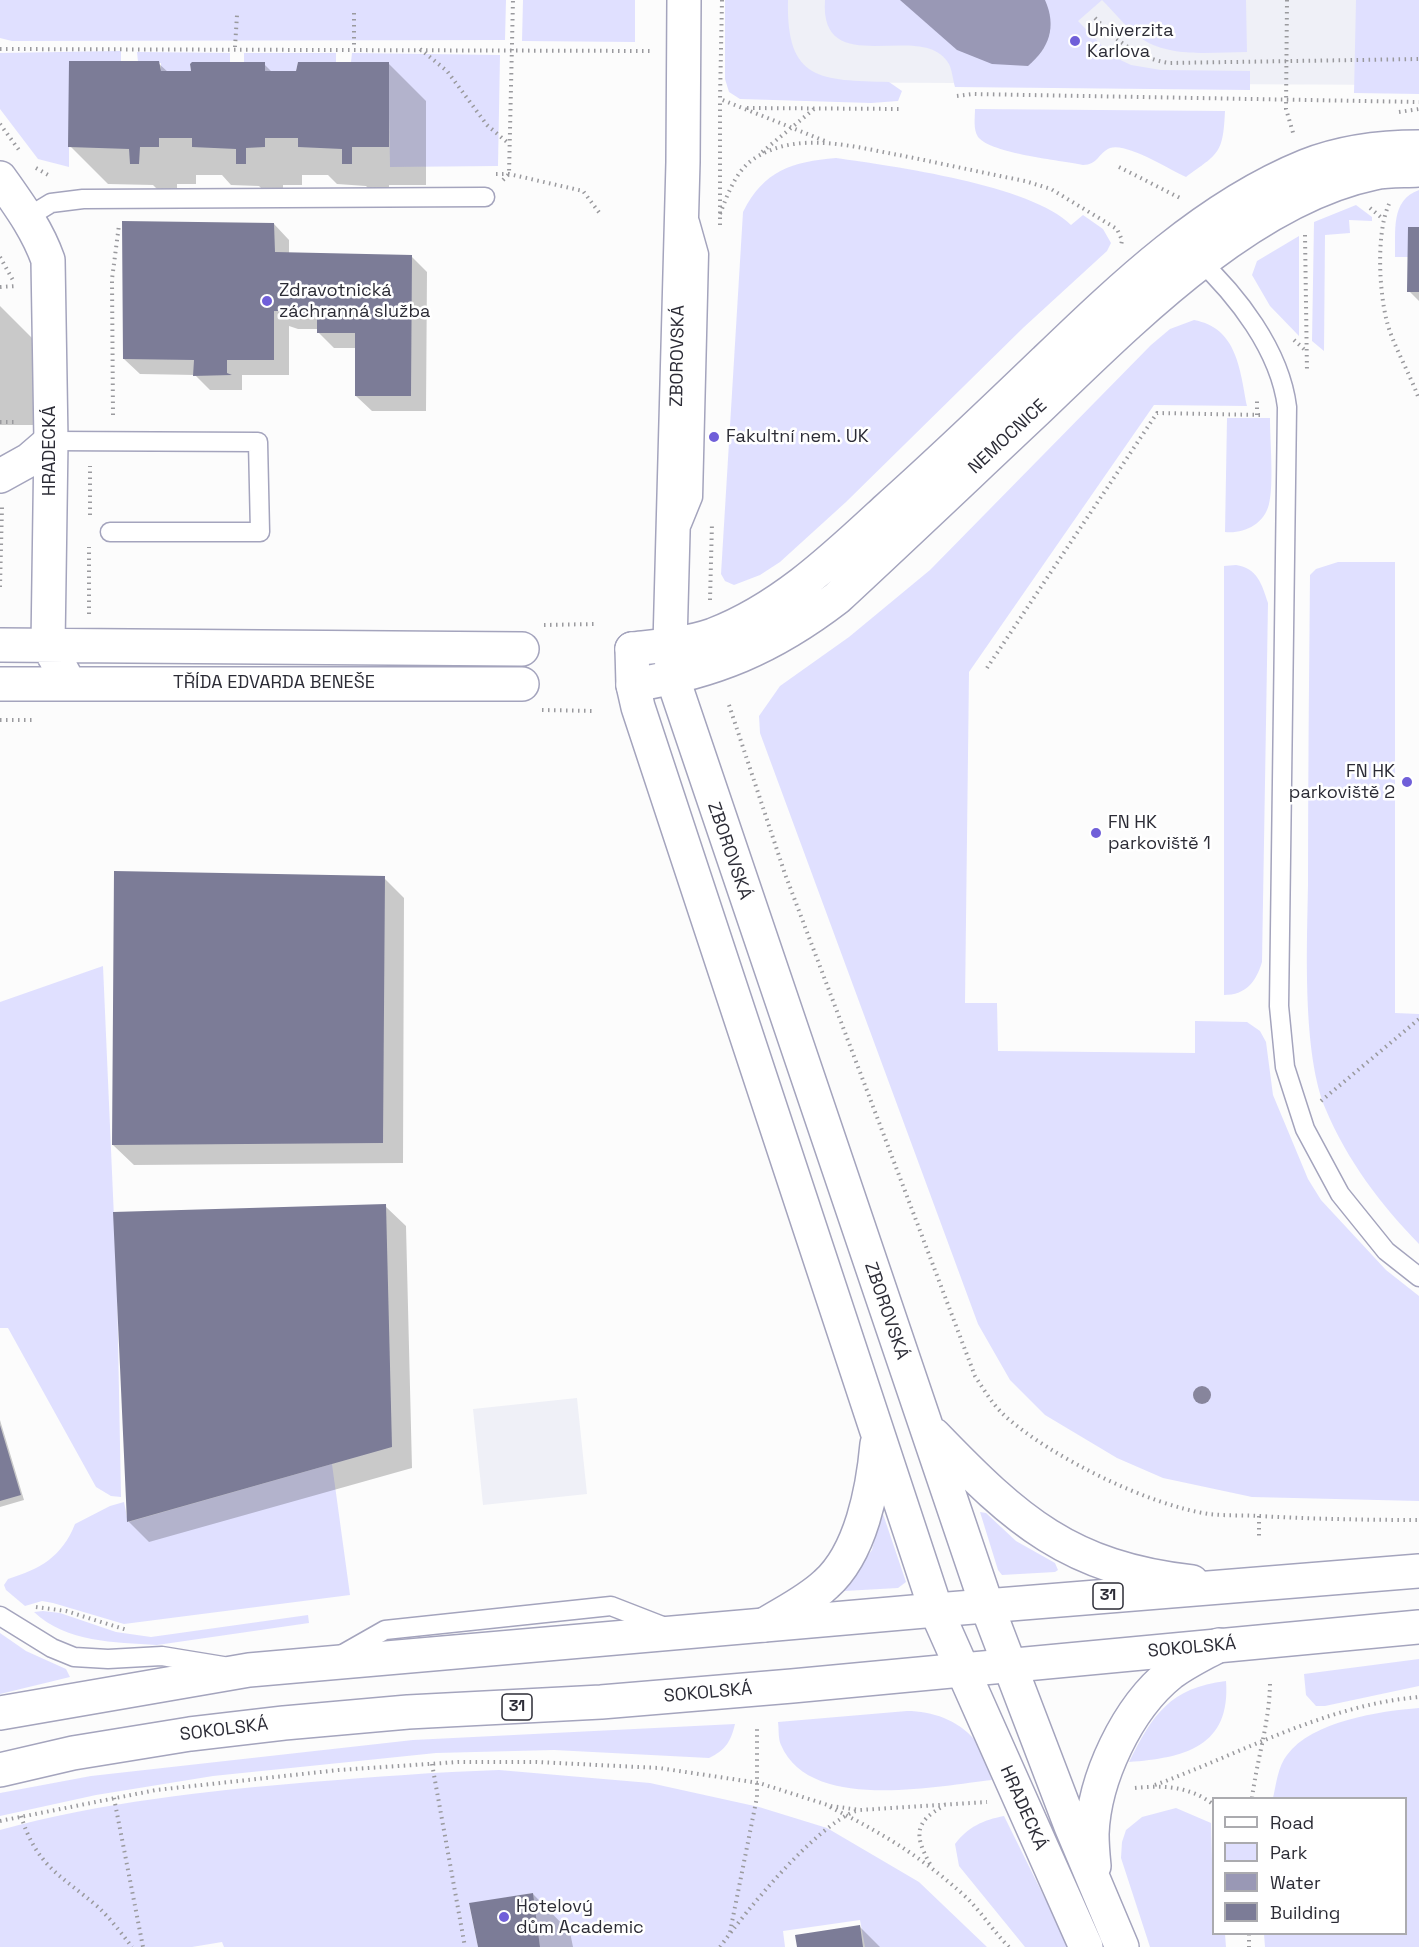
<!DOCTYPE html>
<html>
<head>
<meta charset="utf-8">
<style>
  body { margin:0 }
  #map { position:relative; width:1419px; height:1947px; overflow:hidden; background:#fcfcfc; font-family:"Space Grotesk",sans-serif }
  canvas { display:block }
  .legend { position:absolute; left:1212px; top:1797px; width:195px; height:138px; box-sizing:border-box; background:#fff; border:2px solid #ababaf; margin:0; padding:8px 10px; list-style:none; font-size:18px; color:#2c2c36 }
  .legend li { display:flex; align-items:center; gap:12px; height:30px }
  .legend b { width:30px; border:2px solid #ababaf }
</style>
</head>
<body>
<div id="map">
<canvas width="1419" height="1947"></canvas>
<ul class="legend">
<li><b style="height:8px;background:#fff"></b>Road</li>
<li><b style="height:16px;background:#e0e0ff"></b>Park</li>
<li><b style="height:16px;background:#9998b5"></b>Water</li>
<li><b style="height:16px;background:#7c7c97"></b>Building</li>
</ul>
</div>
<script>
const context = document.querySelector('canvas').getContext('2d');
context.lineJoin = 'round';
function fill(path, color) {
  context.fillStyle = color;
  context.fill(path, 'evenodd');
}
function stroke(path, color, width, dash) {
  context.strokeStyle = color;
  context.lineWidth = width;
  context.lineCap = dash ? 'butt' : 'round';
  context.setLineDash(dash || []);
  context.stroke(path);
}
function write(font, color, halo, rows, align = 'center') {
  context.font = font + ' "Space Grotesk",sans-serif';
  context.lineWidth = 5;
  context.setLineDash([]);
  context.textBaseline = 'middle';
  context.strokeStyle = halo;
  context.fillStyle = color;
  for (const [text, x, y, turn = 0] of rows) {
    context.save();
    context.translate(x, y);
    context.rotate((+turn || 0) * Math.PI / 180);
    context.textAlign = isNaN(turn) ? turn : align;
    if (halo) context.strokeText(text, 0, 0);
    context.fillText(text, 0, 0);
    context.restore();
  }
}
const built = new Path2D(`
  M732 0H1419V85L730 82Z
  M577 1398 587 1494 483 1505 473 1409Z`);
const green = new Path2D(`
  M0 0H506L505 40 12 41 0 38Z
  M523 0H635V42L522 41Z
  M725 0H788C786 82 821 80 889 82L902 91 898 101 871 103 740 99 729 92 725 79Z
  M825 0H1102L1078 21 1112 56 1131 65 1161 70 1250 71V90L955 87C953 80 952 70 949 64 924 18 819 83 825 0Z
  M1102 0H1246L1247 52C1213 52 1167 59 1138 36 1125 26 1114 12 1102 0Z
  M1356 0H1419V94L1354 93Z
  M121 51V62H69V167L38 159 0 109V53Z
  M137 52 230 53V62H193L190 64 191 71H161V63L138 62Z
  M244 53H336V62H298L296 71H265L264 62H244Z
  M352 53 500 55 498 166 390 167 388 62H351Z
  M975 109 1225 111C1223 154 1219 153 1186 177 1169 169 1126 142 1110 148 1098 153 1098 165 1083 165 1060 160 992 154 978 137 973 129 975 118 975 109Z
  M836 158C892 166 1032 185 1071 225L1083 215 1103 229 1111 243 1107 251 1023 328 846 502 780 562 760 575 734 585 725 581 721 574 743 212C764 170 792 162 836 158Z
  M1419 190V227H1408V257H1395C1396 232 1390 200 1419 190Z
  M1356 205 1372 217V221L1349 220 1350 233 1325 235 1324 351 1312 341 1314 222Z
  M1299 236V336L1270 306 1252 275 1257 261Z
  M1194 320C1237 328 1240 369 1247 406L1154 405 969 672 965 1003H997L998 1051 1195 1053V1021L1247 1022 1260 1031 1266 1042 1273 1095 1308 1179 1321 1200 1386 1270 1419 1296V1501L1252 1497 1163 1478 1117 1458 1045 1415 1010 1380 978 1324 760 733 759 716 780 686 849 637 930 570 1151 345 1170 329Z
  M1227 418H1270C1270 440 1274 486 1269 504 1264 525 1243 534 1225 532Z
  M1338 562H1395V1013L1419 1014V1244C1381 1205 1347 1160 1326 1110 1302 1054 1307 946 1308 884 1308 781 1309 678 1310 575L1316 569Z
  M1236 565C1257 568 1262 584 1268 603L1262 962C1256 982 1246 995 1224 995V566Z
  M103 966 117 1287 121 1497 111 1496 96 1487 8 1328H0V1002Z
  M332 1464 350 1595 124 1624 53 1603 42 1601 25 1606 6 1590 4 1585 8 1579C40 1569 62 1557 75 1524L110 1506 124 1502 128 1522Z
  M980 1512 986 1513 1016 1541 1055 1563 1058 1570 1055 1572 1002 1575 998 1570Z
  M883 1514 906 1582 898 1588 844 1591 842 1589 872 1550 880 1515Z
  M43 1611 60 1613 116 1632 151 1637 308 1615 309 1623 157 1645C114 1642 67 1643 34 1612Z
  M0 1633 26 1651 66 1669 70 1677 0 1694Z
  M1419 1659V1686L1325 1706H1316L1306 1695 1304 1674Z
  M1226 1681C1231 1747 1184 1758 1129 1762 1153 1714 1170 1688 1226 1681Z
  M1419 1708V1947H1265L1264 1934H1406V1798H1273C1276 1785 1278 1766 1287 1755 1312 1721 1380 1711 1419 1708Z
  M907 1711C932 1711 958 1720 975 1740 983 1750 987 1768 992 1780 936 1786 810 1813 781 1745 778 1739 779 1729 778 1722Z
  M735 1724C731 1741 726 1750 709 1758L554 1750 436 1753 213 1776 96 1795 0 1816V1793L91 1776 413 1740Z
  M499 1770 650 1783 759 1807 827 1828 919 1882 987 1947H865L860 1920 783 1931 785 1947H540L533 1893 469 1904 478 1947H224L222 1942 192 1947H0V1830C101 1802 207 1791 311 1782 374 1777 436 1772 499 1770Z
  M1176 1808 1211 1823 1214 1934H1225L1226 1947H1150L1121 1858 1122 1842 1126 1830 1142 1817Z
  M1004 1816 1069 1947H1025L959 1866 955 1844C968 1827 983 1820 1004 1816Z`);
const water = new Path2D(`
  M900 0H1045C1057 27 1049 48 1028 66L992 64 957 50Z`);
const shadow = new Path2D(`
  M158 63 168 72 192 73 264 64 273 73 388 63 426 101V185H389V201H381L366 186 337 184 328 175H302V185H283V201L275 202 259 186 231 185 222 175H196V184H177V201H169L153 185 108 184 70 146Z
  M274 224 289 240V254L411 256 427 272 426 411H372L356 396 357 348H334L319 333 318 329H298L289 326V375H242V390H210L195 375 140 374 124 359Z
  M1419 228V301L1409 291Z
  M0 306 36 342 35 425H0Z
  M384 878 404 898 403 1163 134 1165 113 1145Z
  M385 1206 406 1226 412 1468 149 1542 129 1522 115 1213Z
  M0 1420 24 1500 0 1507Z
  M533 1894 570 1932 573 1947H478Z
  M859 1926 880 1947H799Z`);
const building = new Path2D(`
  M69 61H159L161 71H191L190 64 192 62H265V71H296L298 62H389V147H352V164H342V149L298 147V138H265V147L246 148V164H236V149L192 147V138H159V147H140L139 164H130L129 149 68 147Z
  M122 221 274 223 275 252 412 255 411 396H355V333H317V314H281V311H274V360H227V373L232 375 193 376 194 360 123 359Z
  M1408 227H1419V292H1407Z
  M114 871 385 876 383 1143 112 1145Z
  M386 1204 392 1447 127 1522 113 1212Z
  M0 1425 21 1495 0 1501Z
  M533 1893 540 1947H478L469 1903Z
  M860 1925 863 1947H797L795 1935Z`);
const path = new Path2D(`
  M722 0 720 99 825 141
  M1287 0 1286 109 1294 136
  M354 13V48
  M1095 18C1117 41 1137 58 1169 63L1419 59
  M235 47 237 15
  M0 49 651 51
  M420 49 447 71 487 125 508 143
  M957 96 973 94 1419 102
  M747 108 900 109
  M1399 112 1419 109
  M0 124 19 150
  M762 152 814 109
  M1119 167 1180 198
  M36 168 50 176
  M496 174H509L583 191 601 215
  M503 180 509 174 513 0
  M1389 204C1376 233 1379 291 1387 322 1393 345 1410 374 1419 399
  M1370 208 1383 219
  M720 214C729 191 737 167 760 155 804 131 858 148 904 156 944 164 984 173 1025 181L1051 189 1117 229 1122 240 1121 246
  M720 225V99
  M1305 235 1307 372
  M0 257 14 282
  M0 287 16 286
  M1294 340 1306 351
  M113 415 112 279 119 225
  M1257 415V398
  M0 422H16
  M90 515V466
  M0 587 2 507
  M710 600 712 523
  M89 614V547
  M544 625 594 624
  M987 668 1157 413 1261 415
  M729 705 785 874 975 1376C984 1390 993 1405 1005 1416 1051 1457 1148 1505 1209 1514 1226 1516 1243 1515 1259 1516 1313 1519 1366 1520 1419 1520
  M542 710 595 711
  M0 720H33
  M1321 1101 1419 1019
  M1259 1516V1536
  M36 1607 66 1611 127 1630
  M432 1764 465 1947
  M1155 1785C1242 1753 1326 1705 1419 1697
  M1135 1788C1163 1785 1190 1786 1214 1805
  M114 1798 143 1947
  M1252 1798C1257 1759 1270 1721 1270 1681
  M830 1807C884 1834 922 1857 967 1898 982 1913 994 1932 1009 1947
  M21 1816C37 1867 61 1875 98 1907 110 1918 122 1934 132 1947
  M0 1821 156 1790 339 1770 458 1762H537L659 1768 759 1783 831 1806 860 1810 987 1802
  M930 1864C914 1835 914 1822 945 1805
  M730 1932 757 1797V1727
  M1249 1934V1947
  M720 1947C746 1911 815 1826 856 1811`);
const service = new Path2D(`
  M28 217 51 203 83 199 485 197
  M1196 257C1237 295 1280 350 1287 407L1279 1006 1285 1067 1305 1129 1340 1194 1386 1251 1419 1277
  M51 441 258 442 260 532H110
  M682 524 693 497 699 254 690 222
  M0 1616 52 1648 74 1657 108 1659 162 1656 223 1666
  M341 1655 385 1630 611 1606 665 1627`);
const minor = new Path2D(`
  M0 476 29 460 51 441
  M632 649C659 646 687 644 713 635 781 609 834 558 887 509 941 461 993 411 1045 361 1122 287 1205 207 1306 166 1341 152 1381 147 1419 147
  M633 685C714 672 772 648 837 598 904 536 970 473 1036 411 1126 325 1248 199 1374 173 1388 170 1404 171 1419 170`);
const tertiary = new Path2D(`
  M684 0 683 162 670 644 673 679 987 1606 1071 1826 1122 1947
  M0 178C19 205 37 229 48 260L51 441 48 645 69 683
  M0 645 522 649
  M632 649 633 685 638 707 936 1610 1086 1947
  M0 684H522
  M934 1435C1017 1521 1069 1568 1192 1582
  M764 1625C785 1612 808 1601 826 1584 861 1553 873 1489 877 1444
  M1094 1866C1093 1856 1092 1845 1092 1834 1094 1779 1127 1708 1171 1673 1186 1662 1203 1654 1219 1645`);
const primary = new Path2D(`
  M0 1713 249 1670 936 1610 1419 1571
  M0 1770 73 1753 190 1734 284 1723 408 1712 601 1702 792 1686 1419 1627`);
const trees = [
  [1202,1395]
];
const markers = [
  [1075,41,6,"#705fd9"],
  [267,301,6,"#705fd9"],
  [714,437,6,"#705fd9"],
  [1407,782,6,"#705fd9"],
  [1096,833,6,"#705fd9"],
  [504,1917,6,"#705fd9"]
];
const shields = [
  [1108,1596,30],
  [517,1707,30]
];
const shieldNames = [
  ["31",1108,1596],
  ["31",517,1707]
];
const poiNames = [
  ["Univerzita",1087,31],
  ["Karlova",1087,52],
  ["Zdravotnická",279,291],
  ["záchranná služba",279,312],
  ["Fakultní nem. UK",726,437],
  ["FN HK",1395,772,"right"],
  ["parkoviště 2",1395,793,"right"],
  ["FN HK",1108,823],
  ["parkoviště 1",1108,844],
  ["Hotelový",516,1907],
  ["dům Academic",516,1928]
];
const streetNames = [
  ["ZBOROVSKÁ",678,356,-89],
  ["NEMOCNICE",1008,437,-43],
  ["HRADECKÁ",50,451,-90],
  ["TŘÍDA EDVARDA BENEŠE",274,683],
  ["ZBOROVSKÁ",729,851,71],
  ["ZBOROVSKÁ",886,1311,71],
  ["SOKOLSKÁ",1192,1648,-5],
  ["SOKOLSKÁ",708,1693,-5],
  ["SOKOLSKÁ",224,1730,-7],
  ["HRADECKÁ",1023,1808,66]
];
fill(built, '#eff0f7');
fill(green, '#e0e0ff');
fill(water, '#9998b5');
fill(shadow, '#0003');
fill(building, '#7c7c97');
stroke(service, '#a4a4bd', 21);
stroke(minor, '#a4a4bd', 36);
stroke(tertiary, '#a4a4bd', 36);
stroke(primary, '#a4a4bd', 36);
stroke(path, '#9a9a9e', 4, [1.5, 4.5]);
stroke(service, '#fff', 18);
stroke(minor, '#fff', 33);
stroke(tertiary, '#fff', 33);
stroke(primary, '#fff', 33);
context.fillStyle = '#87859c';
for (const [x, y] of trees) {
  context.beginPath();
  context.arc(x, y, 9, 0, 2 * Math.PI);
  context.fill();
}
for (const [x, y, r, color] of markers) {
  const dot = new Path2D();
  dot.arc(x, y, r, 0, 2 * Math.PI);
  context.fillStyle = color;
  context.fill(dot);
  stroke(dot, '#fff', 2);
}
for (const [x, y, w] of shields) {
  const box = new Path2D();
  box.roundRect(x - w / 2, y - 13, w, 26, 4.5);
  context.fillStyle = '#fff';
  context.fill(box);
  stroke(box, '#2c2c36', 1.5);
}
write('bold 16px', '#2c2c36', null, shieldNames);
write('18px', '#2c2c36', '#fff', poiNames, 'left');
write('18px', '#2c2c36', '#fff', streetNames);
</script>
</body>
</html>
